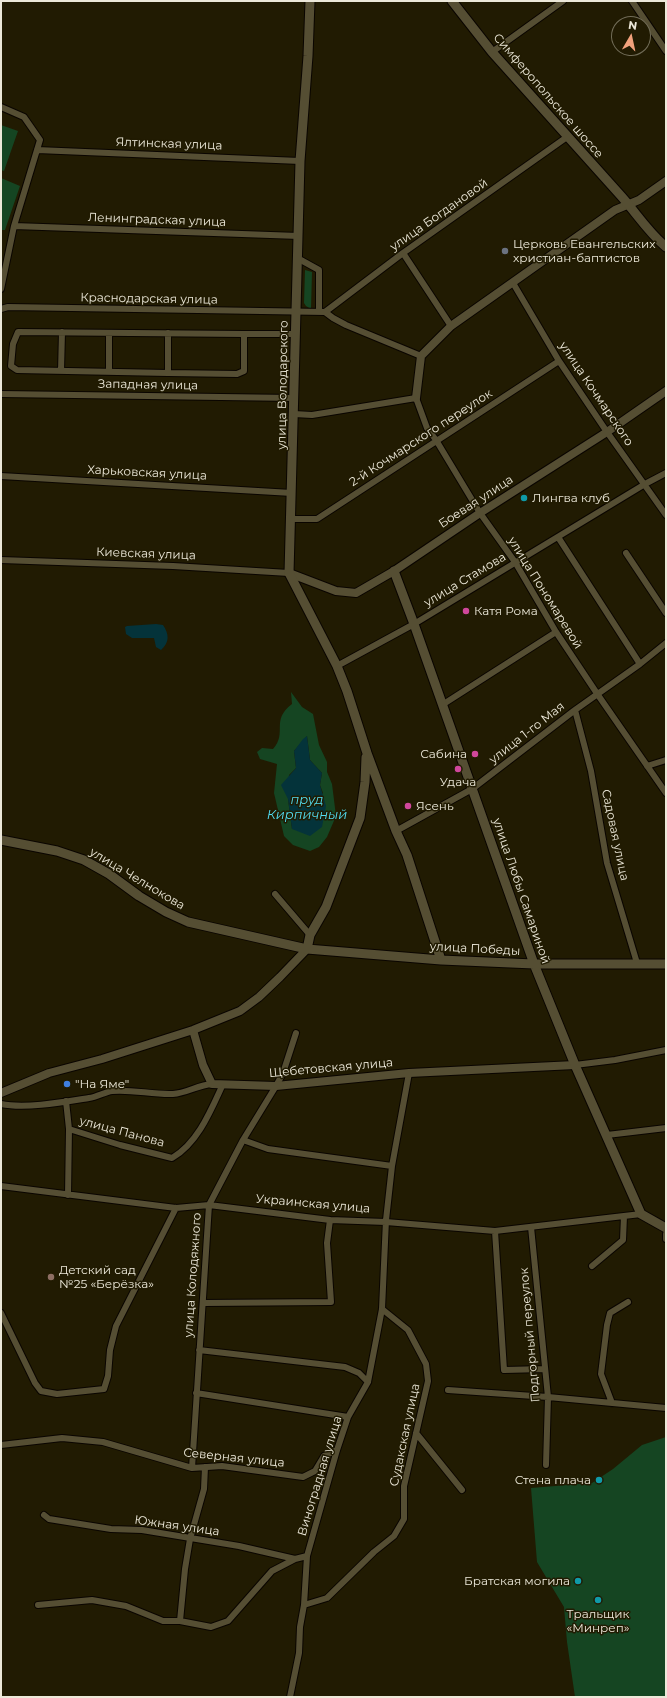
<!DOCTYPE html>
<html>
<head>
<meta charset="utf-8">
<style>
  body { margin:0 }
  #map { position:relative; width:667px; height:1698px; overflow:hidden; background:#211b02; font-family:Montserrat,sans-serif }
  canvas { display:block }
  .frame { position:absolute; inset:0; border:2px solid #ece8d9; pointer-events:none }
  .north { position:absolute; left:611px; top:16px; width:40px; height:40px; box-sizing:border-box; background:#211b02; border:1px solid #726d58; border-radius:50%; rotate:9deg; font-size:11px; font-weight:700; line-height:16px; text-align:center; color:#ece8d9 }
  .north::after { content:''; display:block; margin:auto; width:14px; height:18px; background:#f1a17c; clip-path:polygon(50% 0,100% 100%,50% 72%,0 100%) }
</style>
</head>
<body>
<div id="map">
<canvas width="667" height="1698"></canvas>
<div class="frame"></div>
<div class="north">N</div>
</div>
<script>
const context = document.querySelector('canvas').getContext('2d');
context.lineJoin = 'round';
function fill(path, color) {
  context.fillStyle = color;
  context.fill(path, 'evenodd');
}
function stroke(path, color, width, dash) {
  context.strokeStyle = color;
  context.lineWidth = width;
  context.lineCap = dash ? 'butt' : 'round';
  context.setLineDash(dash || []);
  context.stroke(path);
}
function write(font, color, halo, rows, align = 'center') {
  context.font = font + ' Montserrat,sans-serif';
  context.lineWidth = 3;
  context.setLineDash([]);
  context.textBaseline = 'middle';
  context.strokeStyle = halo;
  context.fillStyle = color;
  for (const [text, x, y, turn = 0] of rows) {
    context.save();
    context.translate(x, y);
    context.rotate((+turn || 0) * Math.PI / 180);
    context.textAlign = isNaN(turn) ? turn : align;
    if (halo) context.strokeText(text, 0, 0);
    context.fillText(text, 0, 0);
    context.restore();
  }
}
const green = new Path2D(`
  M1 125 18 131 4 171 1 170Z
  M1 178 20 186 5 230H1Z
  M305 270 312 272 311 309 306 306 304 303Z
  M291 692 302 707 313 714 319 745 327 762V772L332 784 336 816 327 837 319 847 310 851 293 845 284 836 274 793 277 764 260 759 257 752 262 748 273 749C288 732 270 721 292 704ZM307 736 310 760 322 773 320 785 323 793 292 829 288 799 289 775 296 768 294 751Z
  M666 1437V1697H575L567 1642 564 1607 537 1562 531 1488 592 1483 613 1469 642 1445Z`);
const water = new Path2D(`
  M156 624 163 625C169 634 170 642 161 650L156 647 154 638H132L126 634 125 627 127 626Z
  M307 736 310 760 322 773 320 785 326 806 322 827 310 836 292 829 288 799 281 785 296 768 294 751 303 739Z`);
const minor = new Path2D(`
  M632 1 666 51
  M492 52 563 1
  M1 107 24 117 40 140 14 226 1 289
  M37 150 300 161
  M14 226 299 236
  M403 253 451 326
  M299 259 319 270V312
  M513 283 559 361 607 432 666 515
  M1 309 8 307 325 312 333 318 346 325 421 356
  M325 312 403 253 567 137
  M168 333V373L17 370 11 366 13 344 18 332 244 334H296
  M61 371 62 332
  M109 372V333
  M168 373 237 374 244 371V334
  M1 394 294 398
  M294 414 312 415 416 398 427 428 436 440 480 513 515 562 556 632 598 695 666 793
  M1 476 292 493
  M291 519H317L559 361
  M558 537 640 664
  M626 553 666 613
  M1 560 173 566 289 573
  M337 666 414 624 645 484 666 473
  M442 705 556 632
  M575 710 591 771 607 863 637 963
  M647 766 666 760
  M396 831 472 789 575 710 640 664 666 643
  M275 894 310 935
  M575 1065 615 1060 666 1050
  M66 1101 69 1129 120 1145 172 1158C198 1143 211 1110 223 1084
  M1 1104C26 1109 64 1102 89 1098 97 1097 105 1092 112 1091 132 1089 153 1095 173 1094 187 1093 198 1085 212 1084
  M607 1135 666 1128
  M243 1140 268 1149 392 1166
  M1 1186 176 1208 209 1205 330 1220 386 1222 495 1231 641 1214
  M68 1195 69 1129
  M531 1227 548 1397 546 1465
  M495 1231 504 1370 545 1369
  M666 1234V1239
  M592 1266 623 1240 624 1216
  M203 1303 331 1302 327 1243 330 1220
  M1 1313 35 1383 41 1391 57 1394 104 1389 108 1376 110 1350 116 1326 176 1208
  M199 1350 345 1367 359 1373 368 1382
  M448 1390 548 1397 666 1408
  M196 1393 348 1417
  M612 1403 601 1374 607 1325 610 1313 628 1302
  M416 1433 462 1490
  M1 1445 62 1438 103 1442 192 1468 222 1466 303 1477 315 1471 324 1456 337 1450
  M192 1468 209 1205 243 1140 276 1086 283 1073 296 1033
  M44 1515 49 1519 111 1529 142 1530 239 1546 295 1559 307 1556
  M38 1605 92 1600 126 1606 163 1621H180L211 1627 228 1621 272 1571 295 1559
  M304 1605 327 1598 374 1552 394 1536 404 1519V1486L428 1381 426 1364 408 1330 382 1309
  M180 1621 185 1569 190 1539 204 1489 205 1467
  M290 1697 299 1653 300 1627 304 1605 307 1556 337 1450 348 1417 368 1382 382 1309 386 1220 392 1166 409 1073`);
const tertiary = new Path2D(`
  M416 398 421 356 451 326 615 210 639 200 666 181
  M289 573 336 591 356 593 394 571 480 513 607 432 666 391
  M193 1030 203 1065 212 1084 276 1086 409 1073 575 1065
  M1 1093 49 1073 102 1059 193 1030 240 1011 259 997 280 977 307 949`);
const secondary = new Path2D(`
  M310 1 308 56 300 161 289 573 337 666 347 691 367 753 396 831 407 855 441 960
  M452 1 492 52 622 197C637 214 648 232 666 247
  M394 571 414 624 534 964 575 1065 641 1214 666 1228
  M1 840 57 851 84 860 109 874 139 896 166 912 188 922 307 949 441 960 534 964H666
  M307 949 310 935 326 907 360 818 365 782 366 757`);
const markers = [
  [505,251,4,"#6b7280"],
  [524,498,4,"#0f9aa8"],
  [466,611,4,"#d1479c"],
  [475,754,4,"#d1479c"],
  [458,769,4,"#d1479c"],
  [408,806,4,"#d1479c"],
  [67,1084,4,"#3f7fe0"],
  [51,1277,4,"#8d6e63"],
  [599,1480,4,"#0f9aa8"],
  [578,1581,4,"#0f9aa8"],
  [598,1600,4,"#0f9aa8"]
];
const streetNames = [
  ["Симферопольское шоссе",548,96,49],
  ["Ялтинская улица",169,144,2],
  ["улица Богдановой",439,215,-35],
  ["Ленинградская улица",157,220,2],
  ["Краснодарская улица",149,299,1],
  ["Западная улица",148,385,1],
  ["улица Володарского",283,385,-89],
  ["улица Кочмарского",596,394,56],
  ["2-й Кочмарского переулок",421,438,-33],
  ["Харьковская улица",147,473,3],
  ["Боевая улица",476,502,-33],
  ["Киевская улица",146,554,2],
  ["улица Стамова",465,580,-31],
  ["улица Пономаревой",545,593,58],
  ["улица 1-го Мая",527,733,-38],
  ["Садовая улица",615,835,78],
  ["улица Челнокова",137,879,31],
  ["улица Любы Самариной",521,891,71],
  ["улица Победы",475,949,3],
  ["Щебетовская улица",331,1068,-5],
  ["улица Панова",122,1132,15],
  ["Украинская улица",313,1204,5],
  ["улица Колодяжного",193,1275,-86],
  ["Подгорный переулок",530,1335,-95],
  ["Судакская улица",405,1435,-78],
  ["Северная улица",234,1458,6],
  ["Виноградная улица",320,1476,-73],
  ["Южная улица",177,1526,8]
];
const poiNames = [
  ["Церковь Евангельских",513,244],
  ["христиан-баптистов",513,258],
  ["Лингва клуб",532,498],
  ["Катя Рома",474,611],
  ["Сабина",467,754,"right"],
  ["Удача",458,782,"center"],
  ["Ясень",416,806],
  ["\"На Яме\"",75,1084],
  ["Детский сад",59,1270],
  ["№25 «Берёзка»",59,1284],
  ["Стена плача",591,1480,"right"],
  ["Братская могила",570,1581,"right"],
  ["Тральщик",598,1614,"center"],
  ["«Минреп»",598,1628,"center"]
];
const waterNames = [
  ["пруд",307,800],
  ["Кирпичный",307,815]
];
fill(green, '#154522');
fill(water, '#04333a');
stroke(minor, '#0a0500', 8);
stroke(tertiary, '#0a0500', 10);
stroke(secondary, '#0a0500', 11);
stroke(minor, '#554e33', 6);
stroke(tertiary, '#554e33', 8);
stroke(secondary, '#554e33', 9);
for (const [x, y, r, color] of markers) {
  const dot = new Path2D();
  dot.arc(x, y, r, 0, 2 * Math.PI);
  context.fillStyle = color;
  context.fill(dot);
  stroke(dot, '#211b02', 1.5);
}
write('12px', '#ece8d9', '#211b02', streetNames);
write('12px', '#ece8d9', '#211b02', poiNames, 'left');
write('italic 13px', '#52ddf2', '#211b02', waterNames);
</script>
</body>
</html>
